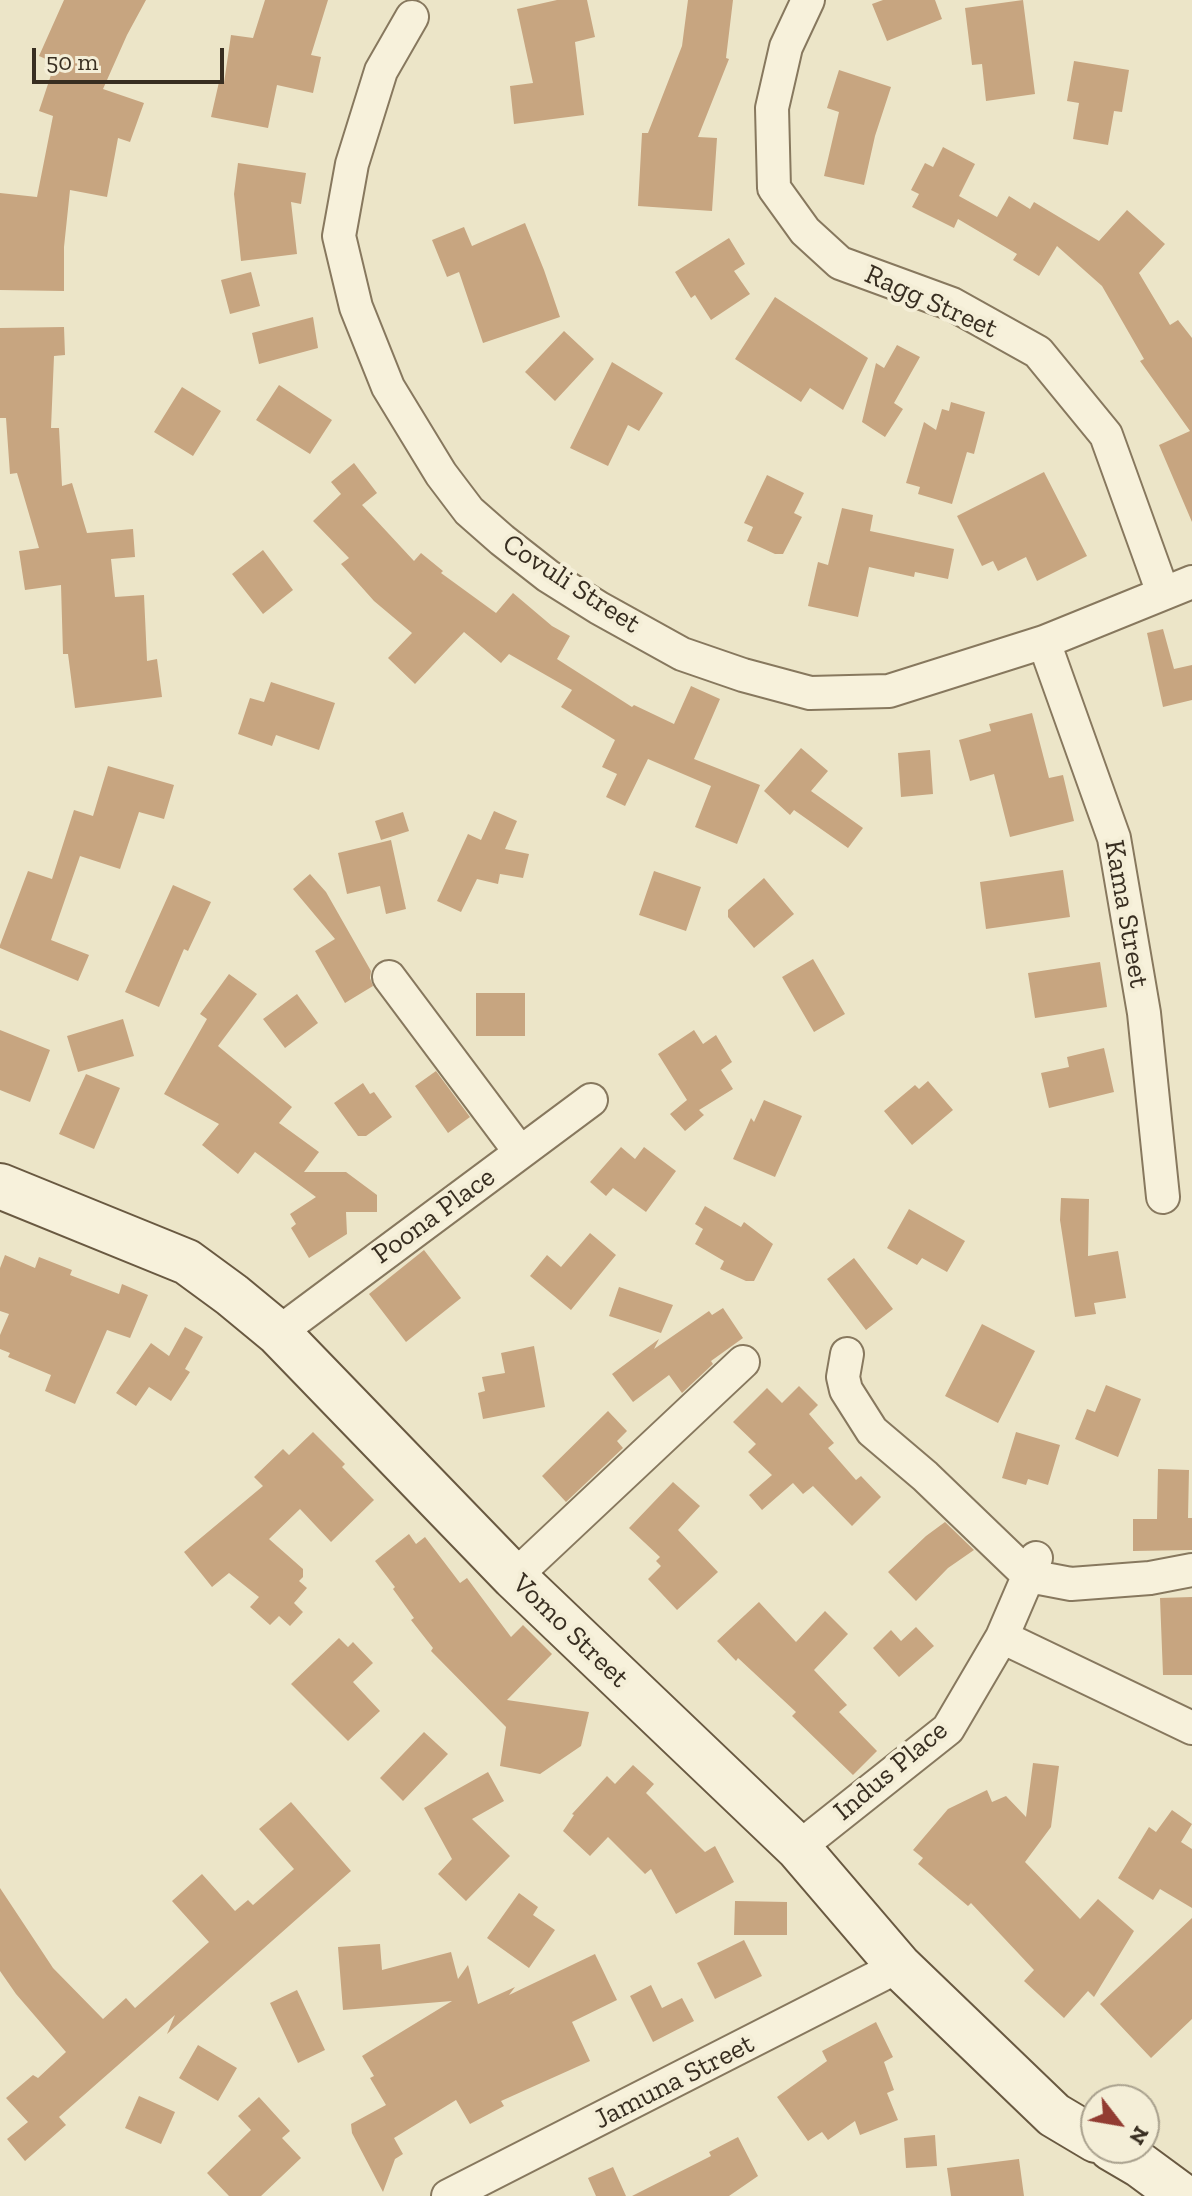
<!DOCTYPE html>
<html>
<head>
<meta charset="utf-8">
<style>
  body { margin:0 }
  #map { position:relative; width:1192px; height:2196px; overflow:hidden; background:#ece5c8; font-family:"Zilla Slab",serif }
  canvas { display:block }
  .north { position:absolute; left:1080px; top:2084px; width:80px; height:80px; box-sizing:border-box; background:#f4eed7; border:2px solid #a9a18e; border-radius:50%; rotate:121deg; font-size:22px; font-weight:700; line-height:32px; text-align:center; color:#382e21 }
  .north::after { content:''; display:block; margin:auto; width:28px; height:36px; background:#923c32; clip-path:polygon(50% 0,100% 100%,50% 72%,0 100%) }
  .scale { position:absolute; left:32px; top:48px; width:192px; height:36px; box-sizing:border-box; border:4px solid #382e21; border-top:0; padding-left:10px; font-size:24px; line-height:28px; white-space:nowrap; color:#382e21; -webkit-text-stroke:6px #f4eed7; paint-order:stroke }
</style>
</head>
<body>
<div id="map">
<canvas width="1192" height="2196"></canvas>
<div class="north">N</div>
<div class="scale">50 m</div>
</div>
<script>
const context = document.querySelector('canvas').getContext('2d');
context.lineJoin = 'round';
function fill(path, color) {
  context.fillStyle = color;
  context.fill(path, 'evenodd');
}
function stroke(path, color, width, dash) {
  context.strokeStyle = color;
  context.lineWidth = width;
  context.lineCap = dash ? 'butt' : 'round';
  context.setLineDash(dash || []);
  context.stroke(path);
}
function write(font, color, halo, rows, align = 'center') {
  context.font = font + ' "Zilla Slab",serif';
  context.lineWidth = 8;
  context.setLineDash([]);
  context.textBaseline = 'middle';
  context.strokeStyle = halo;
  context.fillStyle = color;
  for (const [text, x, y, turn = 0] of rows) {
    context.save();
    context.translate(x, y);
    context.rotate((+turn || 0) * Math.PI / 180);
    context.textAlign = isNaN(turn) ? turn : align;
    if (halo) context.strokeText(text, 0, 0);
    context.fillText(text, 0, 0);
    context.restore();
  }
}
const building = new Path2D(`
  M64 0H146L127 35 103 89 144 103 130 142 118 138 107 197 70 190 64 247V291L0 290V193L37 197 53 116 39 111 55 63 39 56Z
  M265 0H328L311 55 321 57 313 93 277 85 268 128 211 117 219 82 224 83 231 35 253 38Z
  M557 0H587L595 37 575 42 584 115 514 124 510 86 533 83 517 9Z
  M688 0H733L726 58 729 59 698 137 717 138 712 211 638 206 642 133H648L682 46Z
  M883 0H935L942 19 887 41 872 4Z
  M1023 0 1035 94 986 101 982 64 972 65 965 8Z
  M1074 61 1129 70 1122 112 1114 111 1108 145 1073 139 1079 103 1067 101Z
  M839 70 891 87 875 136 864 185 824 176 839 112 827 108Z
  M943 147 975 164 959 196 997 217 1009 196 1030 209 1034 202 1099 241 1127 210 1165 244 1139 273 1170 325 1178 320 1192 338V522L1159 445 1190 431 1140 361 1144 359 1102 286 1057 246 1039 276 1013 260 1017 254 958 219 954 228 912 207 919 194 911 190 925 163 933 167Z
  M238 163 306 173 301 204 291 202 297 254 241 261 234 194Z
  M525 223 544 270 560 317 483 343 459 272 447 277 432 240 464 227 472 246Z
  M729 238 745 264 734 271 750 294 711 320 695 295 691 298 675 272Z
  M251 272 260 306 230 314 221 280Z
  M775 297 868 358 843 410 810 388 801 402 735 359Z
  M313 317 318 348 259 364 252 333Z
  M64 327 65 355 54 356 51 428H59L62 486 72 483 87 533 133 529 135 557 111 559 115 597 144 595 147 661 157 659 162 697 75 708 68 654H63L61 585 25 590 19 551 39 548 17 473 10 474 6 418H0V328Z
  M564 331 594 359 555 401 525 372Z
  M897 345 920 357 894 403 903 409 885 437 862 422 876 363 884 368Z
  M612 362 663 393 639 431 628 425 608 466 570 448Z
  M279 385 332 420 310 454 256 420Z
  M182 387 221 411 193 456 154 432Z
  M951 402 985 412 974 454 967 452 952 504 918 494 920 487 906 483 924 422 936 430 942 409 949 411Z
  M354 463 377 493 362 505 414 561 421 553 443 571 441 573 496 613 513 593 552 626 570 636 557 659 632 707 634 705 674 724 691 686 720 699 694 759 760 785 737 844 695 827 711 786 648 759 625 806 606 797 617 774 602 767 615 740 561 707 572 690 509 654 501 663 464 632 415 684 388 658 412 633 374 601 341 564 349 558 313 521 341 494 331 482Z
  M1044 472 1087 556 1037 581 1026 557 998 571 993 561 982 566 957 516Z
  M767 475 804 493 794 513 802 517 783 554H775L747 541 753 527 744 523Z
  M842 508 873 515 870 531 954 549 948 579 915 572 914 577 869 567 858 617 808 606 818 562 828 565Z
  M263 550 293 590 263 614 232 574Z
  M1163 629 1174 669 1192 665V700L1163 707 1147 633Z
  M271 682 335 703 319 750 276 735 272 746 238 734 250 698 264 702Z
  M1032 713 1049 778 1063 775 1074 821 1010 837 994 774 970 781 959 740 991 731 989 724Z
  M801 748 828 771 811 791 863 828 848 848 794 810 790 815 764 791Z
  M930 750 933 794 901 797 898 753Z
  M108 766 174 785 164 819 139 812 120 869 80 856 51 940 89 955 78 981 0 948V945L28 871 52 879 74 810 93 816Z
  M494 811 517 821 505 849 529 854 523 878 500 874 498 884 477 879 461 912 437 901 468 834 481 840Z
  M403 812 409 831 381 840 375 821Z
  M391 840 406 909 386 914 380 886 347 894 338 853Z
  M1063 870 1070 917 986 929 980 882Z
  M654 871 701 887 686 931 639 915Z
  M310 874 326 892 371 971 370 978 373 986 345 1003 315 951 335 939 293 889Z
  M764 878 794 914 754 948 728 917V910Z
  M173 885 211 902 188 951 184 949 159 1007 125 992Z
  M813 959 845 1014 814 1032 782 977Z
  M1100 962 1107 1007 1035 1018 1028 973Z
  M229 974 257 994 218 1046 292 1107 279 1123 319 1152 304 1172H346L377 1195V1212H346L347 1234 309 1258 291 1228 296 1224 290 1214 316 1197 255 1152 238 1174 202 1145 219 1124 164 1094 207 1019 200 1014Z
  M476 993H525V1036H476Z
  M297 994 318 1023 285 1048 263 1019Z
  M123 1019 134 1056 78 1072 67 1036Z
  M0 1030 50 1050 30 1102 0 1090Z
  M694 1030 703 1044 716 1035 732 1062 721 1070 733 1089 699 1110 704 1115 685 1131 670 1114 687 1100 658 1054Z
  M1104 1048 1114 1092 1049 1108 1041 1073 1069 1067 1067 1057Z
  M436 1071 470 1117 448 1133 415 1086Z
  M86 1074 120 1088 94 1149 59 1134Z
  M928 1081 953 1110 912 1145 884 1111 915 1085 919 1089Z
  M363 1083 370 1094 374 1092 392 1117 366 1136H358L334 1103Z
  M764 1100 802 1116 775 1177 733 1159 751 1118 754 1122Z
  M621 1147 635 1159 644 1147 676 1171 646 1212 613 1188 606 1196 590 1182Z
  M1061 1198 1089 1199 1088 1256 1118 1251 1126 1298 1094 1303 1096 1314 1075 1317 1060 1220Z
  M705 1206 741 1227 744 1222 773 1244 754 1281H746L720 1269 724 1261 695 1244 703 1229 695 1224Z
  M909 1209 965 1241 947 1272 922 1258 917 1265 887 1248Z
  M590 1233 616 1255 571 1310 530 1276 547 1255 561 1267Z
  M424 1250 461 1298 406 1342 369 1294Z
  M5 1255 35 1268 39 1257 72 1270 70 1275 119 1294 122 1284 148 1295 130 1338 107 1330 75 1404 45 1391 51 1375 8 1357 10 1353 0 1349V1335L9 1314 0 1311V1268Z
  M854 1258 893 1309 866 1330 827 1279Z
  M619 1287 673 1305 661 1333 609 1316Z
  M723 1308 743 1338 711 1361 713 1364 682 1393 669 1375 633 1402 612 1374 659 1339 654 1349 709 1311 712 1315Z
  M982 1324 1035 1351 998 1423 945 1396Z
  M185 1327 203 1337 185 1369 190 1372 171 1401 149 1387 136 1406 116 1393 151 1343 169 1356Z
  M534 1346 545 1407 483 1419 478 1393 485 1391 482 1377 505 1373 501 1353Z
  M1106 1385 1141 1399 1118 1457 1075 1439 1087 1409 1095 1412Z
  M799 1386 818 1405 809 1414 834 1443 828 1448 856 1480 861 1476 881 1497 852 1526 813 1486 803 1494 793 1483 762 1510 749 1495 772 1475 748 1452 756 1444 733 1422 767 1388 782 1403Z
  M608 1411 627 1431 617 1441 623 1448 566 1502 542 1476Z
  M313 1432 345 1464 342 1467 374 1500 331 1542 300 1509 269 1539 303 1569V1577L299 1581 307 1588 294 1603 303 1612 290 1626 279 1616 270 1625 250 1607 259 1597 229 1573 212 1587 184 1552 263 1486 254 1477 283 1449 289 1455Z
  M1016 1432 1060 1445 1048 1485 1028 1479 1026 1485 1002 1478Z
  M1158 1469 1189 1470 1188 1518H1192V1550L1133 1551V1519H1157Z
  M673 1482 700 1506 678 1530 718 1572 677 1610 648 1579 661 1566 656 1561 660 1557 629 1528Z
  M945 1522 974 1550 948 1568 916 1601 888 1572 926 1536Z
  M409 1534 416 1544 425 1537 460 1583 467 1578 511 1637 523 1625 552 1654 507 1700 589 1712 581 1746 540 1774 500 1766 506 1727 431 1651 433 1648 411 1620 414 1618 393 1589 395 1587 375 1561Z
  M1192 1597V1675H1163L1160 1598Z
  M759 1602 796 1642 825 1611 848 1634 814 1670 847 1705 839 1712 877 1751 853 1775 792 1716 796 1712 738 1658 736 1661 717 1641Z
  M916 1627 934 1646 899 1677 873 1648 891 1630 901 1641Z
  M339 1638 348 1647 353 1642 373 1663 353 1682 380 1711 348 1741 291 1684Z
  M424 1732 448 1754 403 1801 380 1778Z
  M1033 1763 1059 1766 1051 1827 1025 1862 1080 1919 1098 1899 1134 1931 1094 1997 1088 1991 1064 2018 1024 1981 1034 1970 971 1903 968 1906 918 1864 923 1858 913 1850 948 1809 987 1790 992 1802 1006 1796 1026 1817Z
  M633 1765 654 1784 646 1793 705 1852 715 1846 734 1882 676 1914 651 1869 645 1874 608 1837 590 1856 563 1831 574 1815 572 1814 607 1776 615 1784Z
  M488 1772 504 1801 472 1819 510 1856 466 1901 438 1874 452 1859 424 1808Z
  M291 1802 351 1871 167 2034 175 2015 59 2117 66 2125 25 2161 7 2139 28 2122 6 2098 33 2075 38 2078 66 2052 16 1994 0 1971V1888L53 1968 103 2019 126 1998 135 2008 209 1942 172 1901 202 1874 235 1911 248 1900 253 1905 294 1869 259 1829Z
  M1172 1810 1192 1824 1181 1842 1192 1849V1908L1160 1889 1153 1900 1118 1878 1149 1827 1156 1832Z
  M519 1893 538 1907 533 1915 555 1930 529 1968 487 1938Z
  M735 1901 787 1902V1935H734Z
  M1192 1918V2019L1151 2058 1100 2004Z
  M744 1940 762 1976 715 1999 697 1963Z
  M380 1944 382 1970 451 1952 458 1979 468 1965 478 2004 515 1987 509 1995 595 1954 617 2000 572 2022 590 2061 501 2101 504 2106 470 2124 456 2100 394 2138 403 2154 395 2159 383 2192 352 2133 351 2124 386 2105 370 2078 374 2076 362 2056 452 2001 343 2010 338 1947Z
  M651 1985 662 2008 682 1998 694 2021 653 2042 630 1996Z
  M297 1990 325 2050 298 2063 270 2003Z
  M876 2022 893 2057 884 2062 894 2090 887 2093 898 2120 860 2135 855 2121 828 2140 822 2132 808 2141 777 2097 827 2061 822 2051Z
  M198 2045 237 2068 218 2101 179 2078Z
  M139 2096 175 2112 161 2144 125 2128Z
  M259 2097 290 2131 282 2138 301 2158 261 2196H229L207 2173 251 2130 238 2116Z
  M935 2135 937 2166 906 2168 904 2138Z
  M738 2137 758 2176 729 2196H632L711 2156 709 2152Z
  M1019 2159 1024 2196H951L947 2168Z
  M613 2167 626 2196H596L588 2178Z`);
const minor = new Path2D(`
  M808 0 786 47 772 108 774 188 805 231 840 263 952 304 1038 352 1106 435 1163 593
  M412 17 381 71 352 164 339 236 356 307 388 387 441 474 469 511 502 540 548 576 599 608 682 654 743 675 810 693 889 691 1044 642 1192 582
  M1044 642 1114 838 1144 1013 1163 1197
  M389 977 520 1152
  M278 1333 591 1100
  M847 1354 843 1377 846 1390 872 1431 925 1476 1029 1576 1071 1584 1150 1578 1192 1570
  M514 1577 743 1362
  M1002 1637 1192 1728
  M798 1848 948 1729 1002 1637 1036 1558
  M448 2196 899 1966`);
const secondary = new Path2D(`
  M0 1186 187 1262 232 1295 278 1333 514 1577 798 1848 899 1966 1054 2115 1096 2140
  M1111 2148 1140 2165 1182 2196`);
const streetNames = [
  ["Ragg Street",931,302,24],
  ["Covuli Street",571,584,33],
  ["Kama Street",1126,914,80],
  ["Poona Place",434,1216,-36],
  ["Vomo Street",570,1631,44],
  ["Indus Place",891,1771,-40],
  ["Jamuna Street",674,2082,-27]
];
fill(building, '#c7a580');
stroke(minor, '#87785e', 36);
stroke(secondary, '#695941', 48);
stroke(minor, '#f7f1db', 32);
stroke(secondary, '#f7f1db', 44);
write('28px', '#382e21', '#f4eed7', streetNames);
</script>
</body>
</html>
